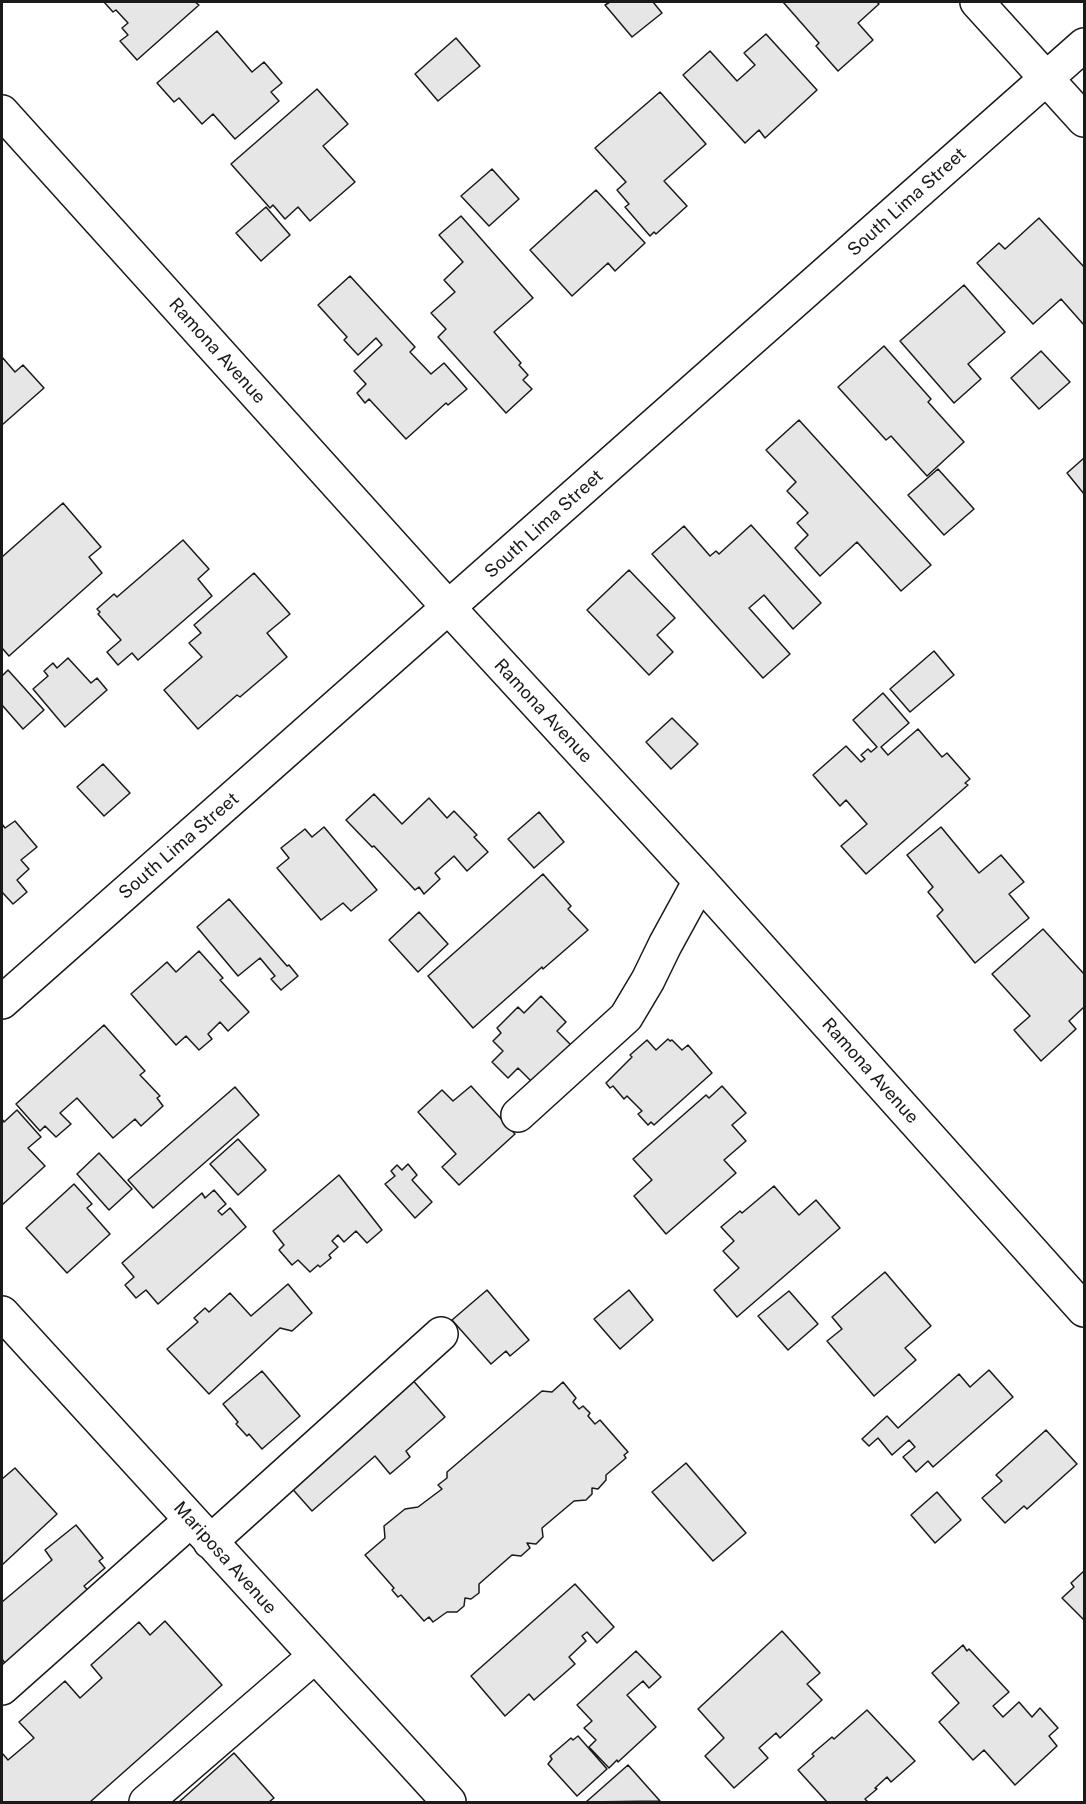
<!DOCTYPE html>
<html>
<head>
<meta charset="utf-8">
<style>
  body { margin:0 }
  #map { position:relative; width:1086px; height:1804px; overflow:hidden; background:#fff; font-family:"Public Sans",sans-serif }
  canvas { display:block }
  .frame { position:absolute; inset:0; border:3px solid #1a1a1a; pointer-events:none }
</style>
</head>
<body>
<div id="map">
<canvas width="1086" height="1804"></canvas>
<div class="frame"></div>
</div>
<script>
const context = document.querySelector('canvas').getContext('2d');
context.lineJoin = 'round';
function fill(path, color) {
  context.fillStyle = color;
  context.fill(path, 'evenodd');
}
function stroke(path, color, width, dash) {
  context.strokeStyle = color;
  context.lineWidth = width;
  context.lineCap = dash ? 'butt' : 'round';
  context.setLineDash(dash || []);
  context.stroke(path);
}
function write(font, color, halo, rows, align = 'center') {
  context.font = font + ' "Public Sans",sans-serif';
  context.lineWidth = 4.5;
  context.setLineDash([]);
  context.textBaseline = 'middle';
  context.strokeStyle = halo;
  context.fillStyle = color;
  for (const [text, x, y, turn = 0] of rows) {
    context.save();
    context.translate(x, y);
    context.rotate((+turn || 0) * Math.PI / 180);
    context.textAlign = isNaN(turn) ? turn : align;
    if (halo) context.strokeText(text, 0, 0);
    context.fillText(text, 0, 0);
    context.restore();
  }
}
const building = new Path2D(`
  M104 2H195L199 5 137 60 120 41 128 35 122 28 128 23 116 10 113 12Z
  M610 2H653L662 13 632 37 605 5Z
  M783 2H877L879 4 858 23 873 40 838 71 816 46 819 43Z
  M217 31 252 72 264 62 282 83 271 92 279 101 235 139 213 114 202 124 179 98 174 102 157 83Z
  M766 34 817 90 765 138 759 130 745 143 683 75 710 51 737 81 755 65 744 53Z
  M456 38 480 66 438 101 415 74Z
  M317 89 348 124 323 146 355 182 310 221 298 207 285 219 273 205 270 208 231 164Z
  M660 92 706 144 664 181 687 206 656 234 654 232 650 236 625 207 629 204 617 190 626 182 595 148Z
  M492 169 519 199 489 226 461 196Z
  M596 190 645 243 615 271 608 263 572 296 530 250Z
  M266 207 290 235 261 261 236 233Z
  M461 216 533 298 494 332 521 363 519 365 528 375 523 380 532 389 506 413 438 337 446 329 431 313 455 292 444 280 463 262 439 235Z
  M1039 218 1084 267V325L1061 299 1033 324 977 263 999 243 1005 249Z
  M350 276 415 347 410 352 431 374 444 363 467 389 448 405 446 403 406 439 369 399 365 403 357 393 366 384 354 371 382 345 376 338 358 355 344 340 347 337 318 305Z
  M964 285 1005 332 968 364 981 379 954 403 900 341Z
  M884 346 931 399 928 402 964 442 927 476 891 436 886 440 838 387Z
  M1041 351 1070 382 1039 409 1011 378Z
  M2 357 15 372 23 365 44 388 2 425Z
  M799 420 931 565 901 591 857 542 820 576 795 548 808 535 797 523 808 513 787 491 796 482 766 450Z
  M1084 458V494L1067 473Z
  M938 469 974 509 944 535 908 495Z
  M63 503 101 547 89 557 102 573 9 656 2 648V557Z
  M751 525 821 603 793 629 764 595 749 608 790 654 763 678 652 554 684 526 710 556 716 551 719 554Z
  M183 540 209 569 198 579 212 596 138 660 132 653 118 665 107 652 121 640 98 614 100 612 97 609 114 594 117 597Z
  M629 570 675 618 657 635 673 652 649 675 587 610Z
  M254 573 290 614 267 633 287 657 240 697 237 695 198 729 164 690 202 657 189 643 201 633 194 625Z
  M934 651 954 675 910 712 890 689Z
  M68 658 91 683 97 678 107 690 65 727 33 689 48 676 44 671 53 663 57 668Z
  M8 670 44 710 23 729 2 705V676Z
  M883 693 909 723 881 747 888 755 918 729 942 757 947 753 970 779 965 783 968 785 866 874 841 846 867 824 846 800 840 806 813 775 846 746 861 762 865 759 861 755 868 749 871 752 877 747 853 720Z
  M672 718 698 744 671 769 646 742Z
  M103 764 130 793 104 816 77 787Z
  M374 794 402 824 429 798 447 818 454 811 477 835 474 837 488 852 467 871 454 856 435 873 440 879 424 894 419 887 415 890 374 846 372 847 346 820Z
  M539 812 564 842 534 868 508 839Z
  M15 821 37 847 21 860 29 869 17 880 27 892 13 904 2 892V824L5 828Z
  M324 827 377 890 351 911 343 903 321 920 277 868 289 858 281 848 305 829 312 837Z
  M941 827 979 873 1001 855 1024 882 1009 894 1029 918 975 963 937 916 943 910 928 892 933 887 907 855Z
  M543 874 571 906 568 909 588 930 543 969 542 967 473 1028 428 976Z
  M229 899 287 966 289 965 298 976 281 990 271 979 275 976 260 958 238 976 197 927Z
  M419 912 448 944 418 972 389 940Z
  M1043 929 1084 974V1007L1069 1021 1076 1029 1041 1061 1014 1030 1030 1016 992 974Z
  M199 951 223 978 220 980 249 1012 228 1031 220 1022 208 1034 212 1039 199 1050 186 1036 176 1045 131 994 167 962 176 972Z
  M541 996 566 1022 557 1031 575 1049 536 1086 518 1068 508 1078 492 1062 503 1051 493 1041 501 1033 497 1028 518 1007 524 1013Z
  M104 1025 145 1071 140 1075 160 1096 157 1098 163 1106 141 1126 135 1119 113 1138 77 1098 60 1113 71 1124 56 1137 45 1126 40 1131 16 1104Z
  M668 1039 670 1041 672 1040 682 1050 688 1045 712 1073 654 1125 651 1122 648 1125 638 1114 642 1111 627 1096 624 1099 613 1086 610 1088 606 1083 632 1057 630 1055 647 1040 656 1050Z
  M471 1086 515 1134 459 1185 442 1167 456 1154 418 1112 442 1090 453 1101Z
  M722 1086 746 1113 732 1125 746 1141 724 1160 736 1173 666 1234 634 1196 652 1180 633 1159 706 1095 709 1098Z
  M235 1087 259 1115 153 1208 128 1180Z
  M17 1110 41 1137 28 1148 45 1166 2 1205V1119L4 1122Z
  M238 1139 266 1170 238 1195 210 1164Z
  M99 1153 132 1189 109 1210 77 1174Z
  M408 1164 417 1175 412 1180 432 1202 415 1218 385 1184 395 1176 391 1171 397 1165 402 1170Z
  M339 1175 382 1230 367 1243 356 1231 344 1242 338 1235 332 1241 338 1247 329 1255 331 1258 320 1267 318 1265 310 1272 298 1260 292 1265 279 1250 284 1245 273 1231Z
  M74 1184 92 1204 87 1208 110 1234 67 1273 26 1228Z
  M774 1186 799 1215 816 1200 840 1228 737 1317 714 1290 739 1268 723 1251 734 1241 721 1227 740 1211 742 1213Z
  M214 1190 226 1204 218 1211 222 1215 230 1208 246 1227 158 1304 146 1290 136 1298 125 1285 134 1277 122 1263 202 1193 205 1198Z
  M885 1272 931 1326 905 1348 916 1360 874 1396 827 1341 842 1329 832 1317Z
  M288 1284 312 1313 292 1331 280 1328 209 1394 167 1349 198 1322 194 1318 205 1308 209 1312 230 1293 251 1316Z
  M487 1290 529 1340 510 1356 506 1351 491 1364 452 1320Z
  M629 1290 653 1320 620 1349 594 1319Z
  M789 1291 818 1324 788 1350 758 1316Z
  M989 1370 1013 1397 933 1467 928 1461 916 1472 903 1457 915 1447 909 1440 892 1455 878 1438 869 1446 862 1439 887 1416 898 1428 959 1374 970 1387Z
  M262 1371 300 1416 262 1449 249 1434 247 1436 236 1424 238 1422 223 1404Z
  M410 1377 445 1417 406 1451 410 1457 390 1474 375 1456 312 1511 288 1484Z
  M563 1382 576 1398 573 1402 579 1409 583 1406 590 1413 588 1416 595 1424 600 1420 628 1452 624 1455 626 1458 606 1475V1480L598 1489 592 1488V1494L586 1500 574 1501 542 1528 543 1537 536 1544 527 1543 530 1548 521 1556 512 1555 479 1584V1593L471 1599 465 1598 464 1606 457 1612H447L433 1622 429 1617 424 1621 401 1595 398 1597 392 1590 394 1588 365 1555 385 1538 384 1526 405 1509 418 1507 442 1489 438 1485 447 1478V1472L542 1391 552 1392Z
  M1046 1430 1077 1464 1027 1509 1024 1506 1005 1523 982 1498 1002 1481 996 1475Z
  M686 1463 746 1533 713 1561 652 1492Z
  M15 1468 57 1514 2 1565V1479Z
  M937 1492 961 1520 935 1543 911 1515Z
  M76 1525 103 1558 99 1561 105 1568 84 1586 93 1596 7 1666 2 1659V1602L52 1560 45 1550Z
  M1084 1571V1620L1062 1598 1074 1587 1071 1583Z
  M575 1584 614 1627 597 1643 587 1632 582 1636 586 1641 569 1657 575 1664 534 1700 529 1694 505 1716 471 1676Z
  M165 1621 222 1685 90 1802H2V1753L8 1760 34 1738 19 1722 65 1681 80 1698 102 1678 91 1665 139 1622 150 1635Z
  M782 1631 820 1673 807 1684 822 1700 780 1738 776 1733 759 1748 768 1758 734 1788 705 1756 724 1738 698 1709Z
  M963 1645 967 1651 969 1649 1009 1692 993 1706 1003 1717 1019 1702 1032 1717 1040 1708 1058 1728 1049 1736 1057 1746 1015 1785 984 1750 973 1760 939 1722 959 1703 932 1673Z
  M636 1651 661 1677 649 1688 643 1681 627 1695 656 1727 618 1762 617 1760 609 1768 589 1747 596 1740 584 1728 592 1721 577 1705Z
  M867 1710 915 1761 891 1782 887 1777 875 1788 877 1789 865 1799 868 1802H827L798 1770 814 1756 812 1754 832 1737 834 1739Z
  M578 1736 607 1769 577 1796 548 1764 552 1759 550 1756 571 1738 573 1740Z
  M234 1753 274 1798 269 1802H179Z
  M628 1765 660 1801 586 1802Z`);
const minor = new Path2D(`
  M977 2 1084 120
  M2 112 449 608 700 881 1084 1310
  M2 1002 1084 45
  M518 1115 626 1017 648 980 665 945 700 881
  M2 1313 449 1802
  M210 1542 441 1334
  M2 1688 191 1520
  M146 1802 315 1656`);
const streetNames = [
  ["South Lima Street",907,202,-42],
  ["Ramona Avenue",217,351,48],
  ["South Lima Street",544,524,-42],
  ["Ramona Avenue",543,711,47],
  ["South Lima Street",179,846,-41],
  ["Ramona Avenue",870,1071,48],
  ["Mariposa Avenue",225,1558,48]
];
fill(building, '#e6e6e6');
stroke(building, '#1a1a1a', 1.5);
stroke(minor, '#1a1a1a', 36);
stroke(minor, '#fff', 33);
write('18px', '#1a1a1a', '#fff', streetNames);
</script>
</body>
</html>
